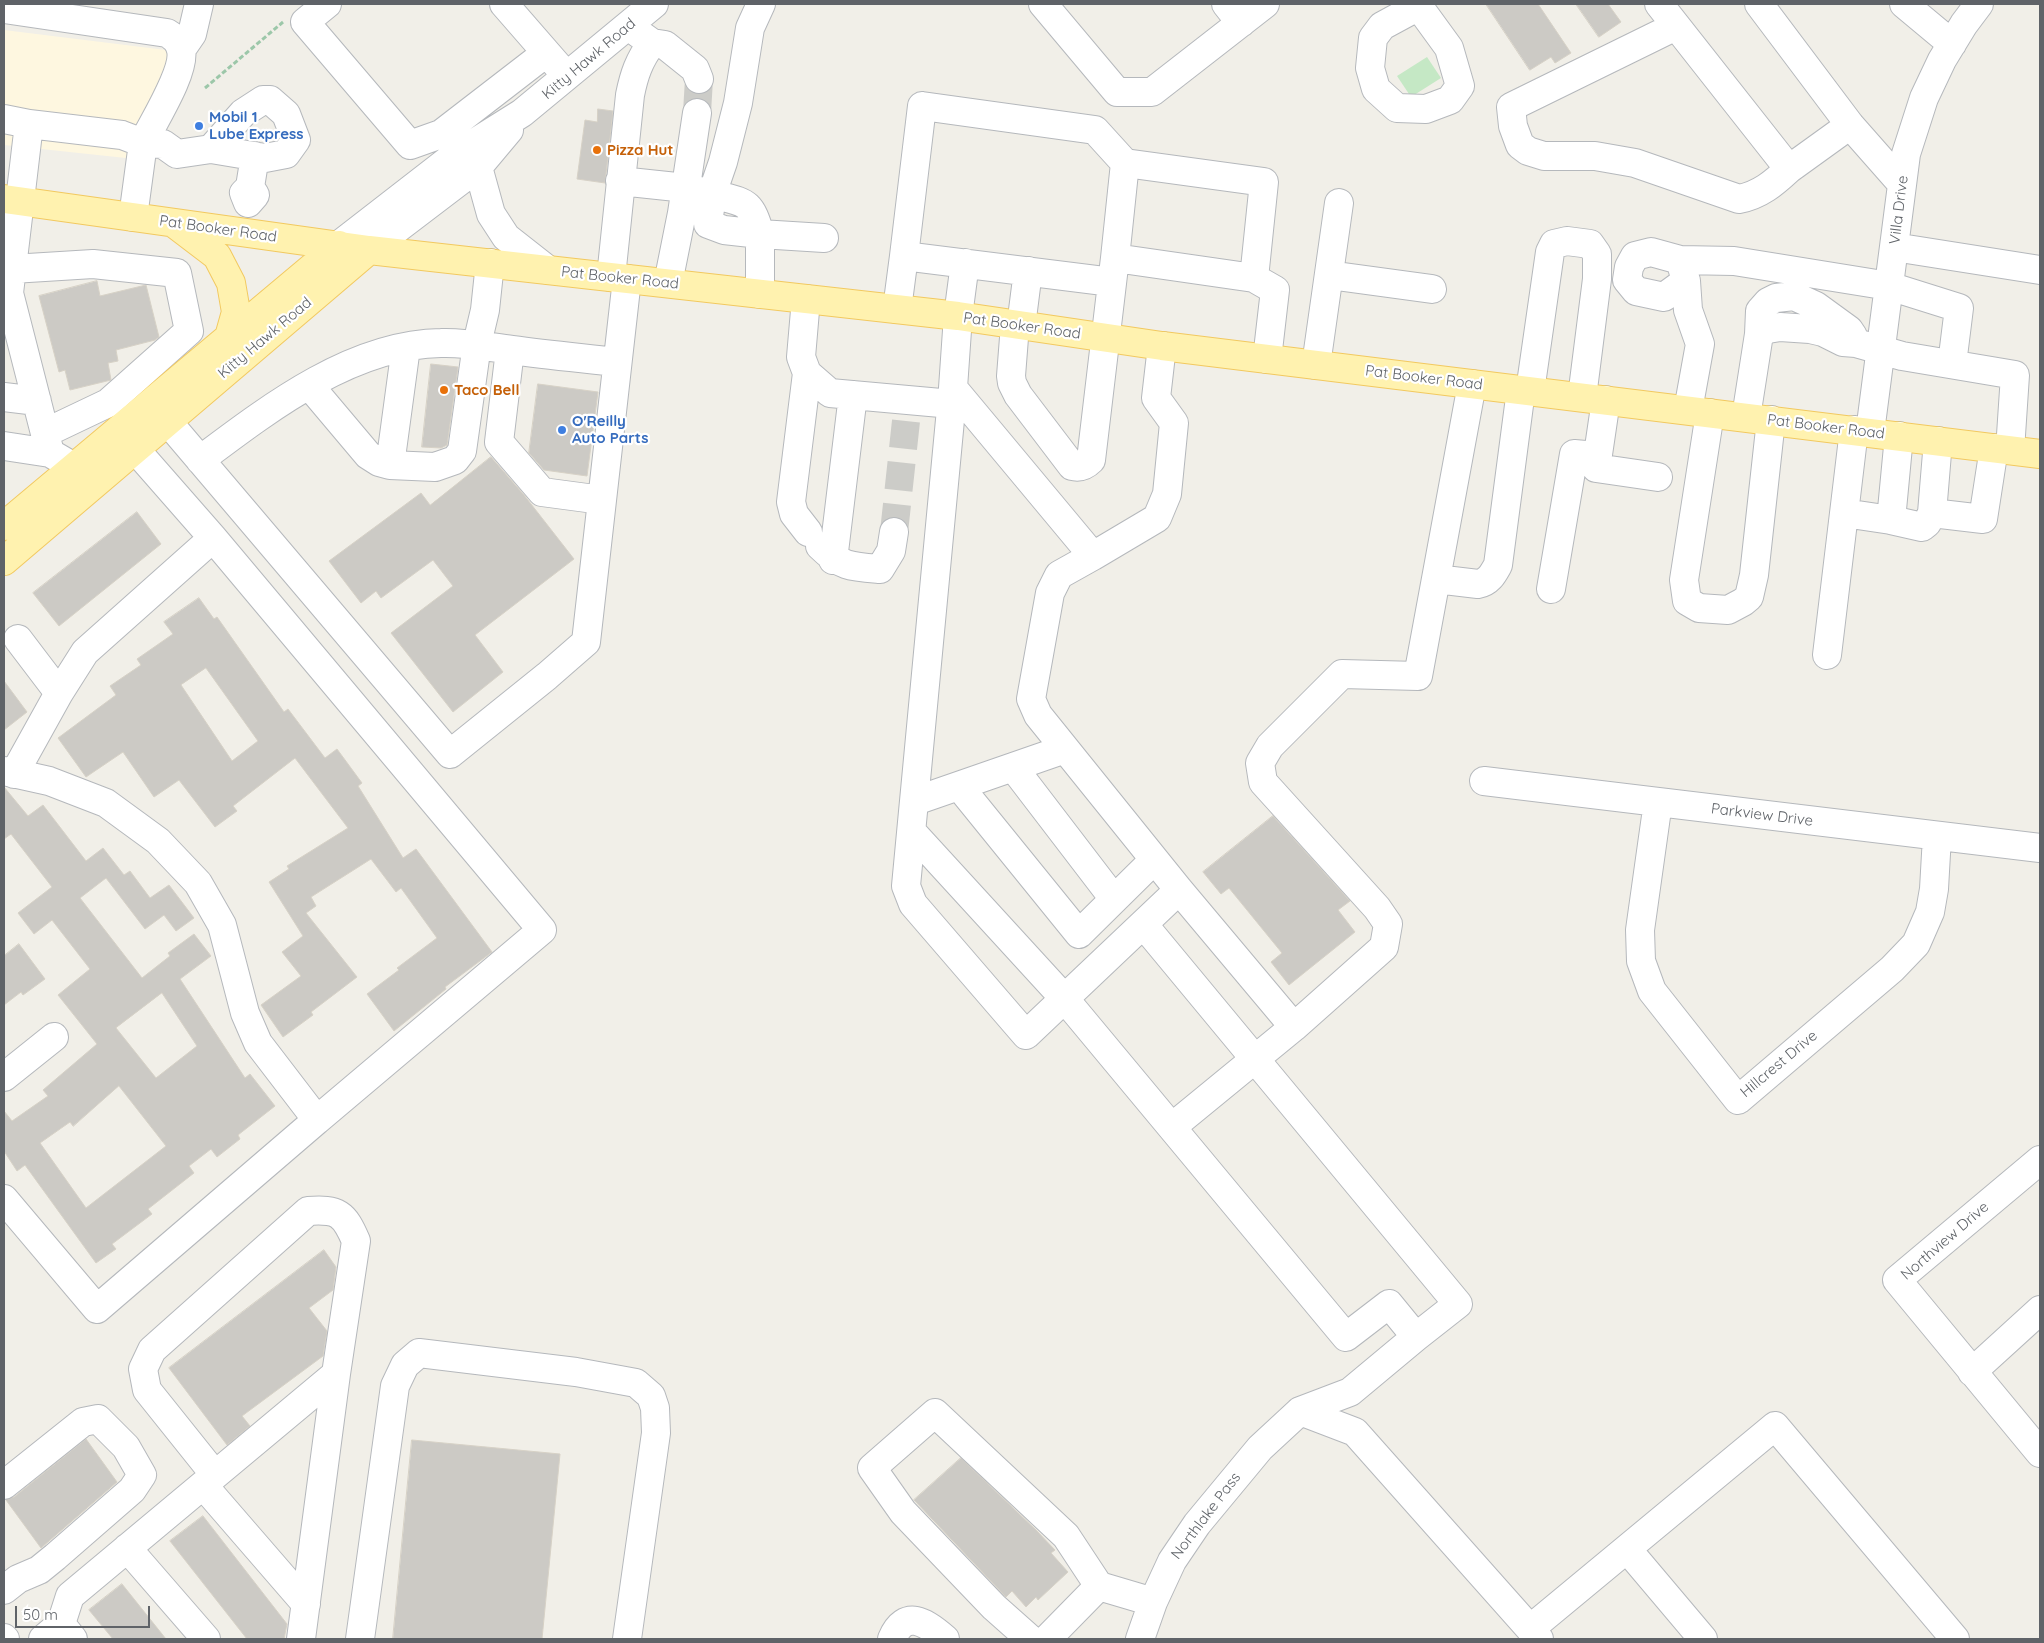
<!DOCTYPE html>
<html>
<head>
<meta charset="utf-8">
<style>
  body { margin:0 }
  #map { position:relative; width:2044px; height:1643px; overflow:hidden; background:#f1efe8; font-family:Quicksand,sans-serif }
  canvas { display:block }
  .frame { position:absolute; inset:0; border:5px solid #5f6368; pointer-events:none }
  .scale { position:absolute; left:15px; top:1606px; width:135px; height:22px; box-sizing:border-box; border:2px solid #5f6368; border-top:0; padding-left:6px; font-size:15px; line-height:18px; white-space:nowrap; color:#5f6368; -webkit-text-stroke:4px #fff; paint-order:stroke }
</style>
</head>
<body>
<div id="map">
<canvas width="2044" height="1643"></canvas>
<div class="frame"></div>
<div class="scale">50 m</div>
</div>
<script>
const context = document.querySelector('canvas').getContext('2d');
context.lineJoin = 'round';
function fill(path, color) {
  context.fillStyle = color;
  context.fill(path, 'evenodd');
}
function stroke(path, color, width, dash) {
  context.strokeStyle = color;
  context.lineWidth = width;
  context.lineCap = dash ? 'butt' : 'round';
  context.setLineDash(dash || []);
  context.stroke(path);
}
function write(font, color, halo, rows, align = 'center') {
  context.font = font + ' Quicksand,sans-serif';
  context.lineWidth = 4.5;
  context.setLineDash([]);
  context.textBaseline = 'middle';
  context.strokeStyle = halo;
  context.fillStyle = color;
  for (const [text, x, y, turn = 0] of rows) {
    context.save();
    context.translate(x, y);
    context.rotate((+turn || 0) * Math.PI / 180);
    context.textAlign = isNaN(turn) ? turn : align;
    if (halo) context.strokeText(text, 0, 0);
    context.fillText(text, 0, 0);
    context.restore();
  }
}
const commercial = new Path2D(`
  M4 30 174 51 135 159 4 145Z`);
const green = new Path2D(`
  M1427 57 1441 78 1411 97 1397 76Z`);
const building = new Path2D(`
  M1486 4H1538L1571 53 1555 63 1551 57 1530 70Z
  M1576 4H1608L1621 22 1599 37Z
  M598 109 613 111 605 183 577 179 585 120 597 122Z
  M97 281 100 296 146 285 159 337 155 340 116 350 118 361 108 363 111 380 70 390 65 370 59 372 39 296Z
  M431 364 458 367 447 445 441 448 422 447Z
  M538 384 598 392 587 476 544 470 529 453Z
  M491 457 524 495 574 559 475 635 503 672 453 712 391 633 453 586 433 560 381 598 376 591 361 603 329 561 421 493 430 505Z
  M137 512 161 544 59 626 33 593Z
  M199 598 214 619 217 617 284 712 288 709 325 758 337 749 362 783 358 786 403 858 416 849 492 952 445 987 446 989 394 1031 367 994 399 970 397 968 437 938 401 888 396 892 371 859 311 897 316 906 306 913 357 977 311 1012 313 1015 283 1037 261 1005 301 976 282 952 303 936 269 882 289 869 287 866 348 828 295 758 233 806 237 811 215 827 179 780 154 797 123 752 86 777 58 738 116 695 110 686 141 665 137 659 173 634 164 622ZM206 668 258 741 232 761 181 685Z
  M4 681 27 712 4 730Z
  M4 787 28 816 43 805 86 861 103 848 124 875 130 871 150 898 169 885 194 918 176 931 164 915 145 929 106 878 80 898 142 978 170 956 168 953 194 934 211 956 180 979 245 1078 250 1074 275 1106 238 1135 240 1139 217 1157 211 1149 189 1166 194 1173 148 1209 152 1214 112 1244 116 1249 96 1263 25 1165 17 1171 4 1151V1111L12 1121 48 1096 43 1090 97 1044 58 995 90 969 52 920 34 934 18 913 52 887 11 834 4 839ZM162 993 197 1046 156 1078 116 1028ZM119 1086 166 1146 86 1208 40 1143 70 1122 73 1126Z
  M1273 816 1350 901 1338 910 1355 932 1289 985 1271 962 1282 953 1229 888 1221 894 1203 872Z
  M19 944 45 979 23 995 21 992 4 1005V956Z
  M324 1250 336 1267 333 1290 309 1308 327 1331 323 1356 242 1416 250 1426 227 1445 169 1368Z
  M86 1439 117 1482 41 1548 6 1500 14 1497Z
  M412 1440 560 1454 542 1639H393Z
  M961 1458 1036 1530 1055 1550 1051 1553 1068 1572 1038 1600 1036 1597 1026 1607 1012 1591 1006 1597 1005 1596 914 1500Z
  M203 1516 287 1624 284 1639H247L170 1541Z
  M122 1584 166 1639H113L89 1610Z`);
const minorTunnel = new Path2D(`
  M697 113 699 79
  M894 532 906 421`);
const path = new Path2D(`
  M205 88 283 22`);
const minor = new Path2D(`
  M327 4 305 22 410 145 441 134 546 53
  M504 4 558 66
  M1043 4 1117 92H1152L1265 4
  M1226 4 1241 23
  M1417 4 1449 48 1460 86 1450 100 1426 109 1397 108 1376 89 1370 68 1373 38 1382 26 1419 6
  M1659 4 1789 169 1850 125
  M1759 4 1850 125 1902 184
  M1904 4 1952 44
  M4 9 167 33C174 37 179 41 181 50 186 71 153 122 143 143L163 144 177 154 211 149 265 158 286 154 296 140 286 114 270 100H263L243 113 211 149
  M1676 26 1511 107 1513 126 1520 145 1528 151 1544 156H1595L1635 163 1739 199C1760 195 1774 183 1789 169
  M638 33 652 43 665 45 695 69 699 79
  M181 50 192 34 199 4
  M4 119 29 124
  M478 167 491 214 506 237 548 270
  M620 181 686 188 712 194 708 224 724 230 760 234C750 199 745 203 712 194L723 162 738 103 750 28 761 4
  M250 187 255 195 248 203 244 193 250 187 255 156
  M339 245 455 155 522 113 654 4
  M1894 247 2040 270
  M369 250 478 167 509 130
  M1680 260 1734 261 1889 286 1959 308 1952 364
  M965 263 958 316 953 388 1093 556 1157 518 1167 494 1174 423 1156 398 1162 346
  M4 268 12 269 93 264 177 273 189 331 108 403 45 433
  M1329 275 1432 289
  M611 277 630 95C634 75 639 60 652 43
  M1254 278 1275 290 1267 359
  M1686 281 1664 297 1636 291 1627 280 1629 267 1635 256 1651 252 1680 260 1686 281 1688 310 1700 344 1688 410
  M1112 282 904 256 922 106 1095 130 1125 163
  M668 283 682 213 697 113
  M760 294V234L824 238
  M806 299 801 357 807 373 830 393 952 404
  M897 309 904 256
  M1015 325 1011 376 1012 383 1018 395 1072 466C1080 468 1085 466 1091 460L1115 258 1254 278 1264 182 1125 163 1115 258
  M1021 326 1028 271
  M1759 334 1768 329 1780 327 1810 329 1823 332 1843 342 1856 343 1902 356 2015 375 2010 450
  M510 350 499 442 542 492 602 500
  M1316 365 1339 203
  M807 373 791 502 794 514 808 532
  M309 385 368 455 379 462 390 465 435 467 455 460 462 451 477 344 485 310 490 263
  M953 388 906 886 913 904 1026 1035 1179 890 1294 1027 1384 947 1388 924 1377 908 1263 782 1260 763 1270 746 1342 674 1418 676 1472 384
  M1530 391 1550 252 1554 244 1567 241 1590 244 1597 254V279L1582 397
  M4 397 37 401
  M1606 400 1596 468 1658 477
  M1710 413 1684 580 1687 601 1699 608 1728 610 1743 602 1749 597 1754 575 1771 420
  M1746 417 1759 334 1760 311 1768 302 1776 298 1794 296 1816 306 1849 330 1853 336
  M168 422 450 754 547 676 586 642 627 279
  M1870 432 1906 154 1924 98 1942 60 1964 24 1979 4
  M1938 441 1932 513 1983 519 1994 448
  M4 446 50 453
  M135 449 213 538
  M200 460C268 409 352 344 441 343 465 342 488 347 512 350 547 355 582 358 617 362
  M390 465 406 347
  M74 467 50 453 9 293 29 124 122 135 143 143 133 217
  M1844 513 1891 520 1899 436
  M1891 520 1922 527 1927 523 1932 513
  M820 546C841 567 852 567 880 569L891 551 894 532
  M1093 556 1059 575 1050 593 1031 699 1038 715 1179 890
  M833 560 853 395
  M1436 579 1478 584C1489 582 1493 574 1498 565L1521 390
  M1551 589 1574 454 1597 456
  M18 639 59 693
  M1827 655 1854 430
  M1013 767 1114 899
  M4 771 49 781 106 803 158 841 198 883 222 925 245 1013 258 1043 317 1120 97 1309 4 1199
  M14 774 59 693 85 652 213 538 542 930 317 1120
  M1484 781 2040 848
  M959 786 1079 934 1154 860
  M915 801 1065 749
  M1658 802 1640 930 1641 961 1652 991 1738 1100 1892 969 1916 944 1930 912 1934 889 1937 836
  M912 832 1064 998 1346 1337 1389 1304 1416 1337 1458 1304 1143 924
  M4 1077 54 1037
  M1172 1127 1294 1027
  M2040 1160 1897 1280 2040 1453
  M1972 1372 2040 1310
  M1300 1411 1355 1432 1539 1639
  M215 1475 147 1390 143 1369 152 1350 308 1211C338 1209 344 1213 356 1241L336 1374
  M4 1485 83 1422 98 1419 126 1447 142 1475 132 1490 55 1557 39 1570 18 1579 4 1590
  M203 1485 306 1604
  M127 1548 206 1639
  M1627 1549 1703 1639
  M61 1624 70 1596 336 1374 301 1639
  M1530 1629 1775 1426 1955 1639
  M4 1638 5 1639
  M43 1639 61 1624 73 1639
  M360 1639 395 1386 405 1365 419 1353 576 1372 636 1383 651 1396 655 1408 656 1433 627 1639
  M892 1639C905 1608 926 1622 945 1639
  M1030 1639 994 1607 903 1512 872 1468 935 1413 1066 1536 1099 1586
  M1047 1639 1099 1586 1153 1602
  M1140 1639 1153 1602 1172 1561 1197 1524 1260 1448 1300 1411 1350 1392 1416 1337`);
const major = new Path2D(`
  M4 199 369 250 958 316 1162 346 2040 454
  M175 224 217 256 231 283 236 312 229 337
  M4 526 339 245
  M4 561 369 250`);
const markers = [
  [199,126,5,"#3f7fe0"],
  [597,150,5,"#e8710a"],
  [444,390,5,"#e8710a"],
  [562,430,5,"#3f7fe0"]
];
const streetNames = [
  ["Kitty Hawk Road",589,59,-40],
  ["Villa Drive",1899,210,-83],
  ["Pat Booker Road",218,229,8],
  ["Pat Booker Road",620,278,6],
  ["Pat Booker Road",1022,326,8],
  ["Kitty Hawk Road",265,338,-40],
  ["Pat Booker Road",1424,378,7],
  ["Pat Booker Road",1826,427,7],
  ["Parkview Drive",1762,815,7],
  ["Hillcrest Drive",1779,1064,-40],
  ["Northview Drive",1945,1241,-41],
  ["Northlake Pass",1206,1516,-53]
];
const shopNames = [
  ["Mobil 1",209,117],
  ["Lube Express",209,134],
  ["O'Reilly",572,421],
  ["Auto Parts",572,438]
];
const foodNames = [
  ["Pizza Hut",607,150],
  ["Taco Bell",454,390]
];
fill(commercial, '#fef7e0');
fill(green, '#c5e8c5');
fill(building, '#cccac5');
stroke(building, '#d6d1c6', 1);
stroke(minorTunnel, '#ccccc8', 28, [28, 14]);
stroke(minor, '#b5b8bc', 30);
stroke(major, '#f2c960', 30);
stroke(path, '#9cc7a9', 3, [5, 2.5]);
stroke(minor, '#fff', 28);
stroke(major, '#fff2af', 28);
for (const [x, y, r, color] of markers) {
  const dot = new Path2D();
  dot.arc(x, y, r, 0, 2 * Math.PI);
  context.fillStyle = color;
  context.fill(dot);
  stroke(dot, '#fff', 2);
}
write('15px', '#5f6368', '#fff', streetNames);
write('bold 15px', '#366cbe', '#fff', shopNames, 'left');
write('bold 15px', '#c56008', '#fff', foodNames, 'left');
</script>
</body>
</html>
